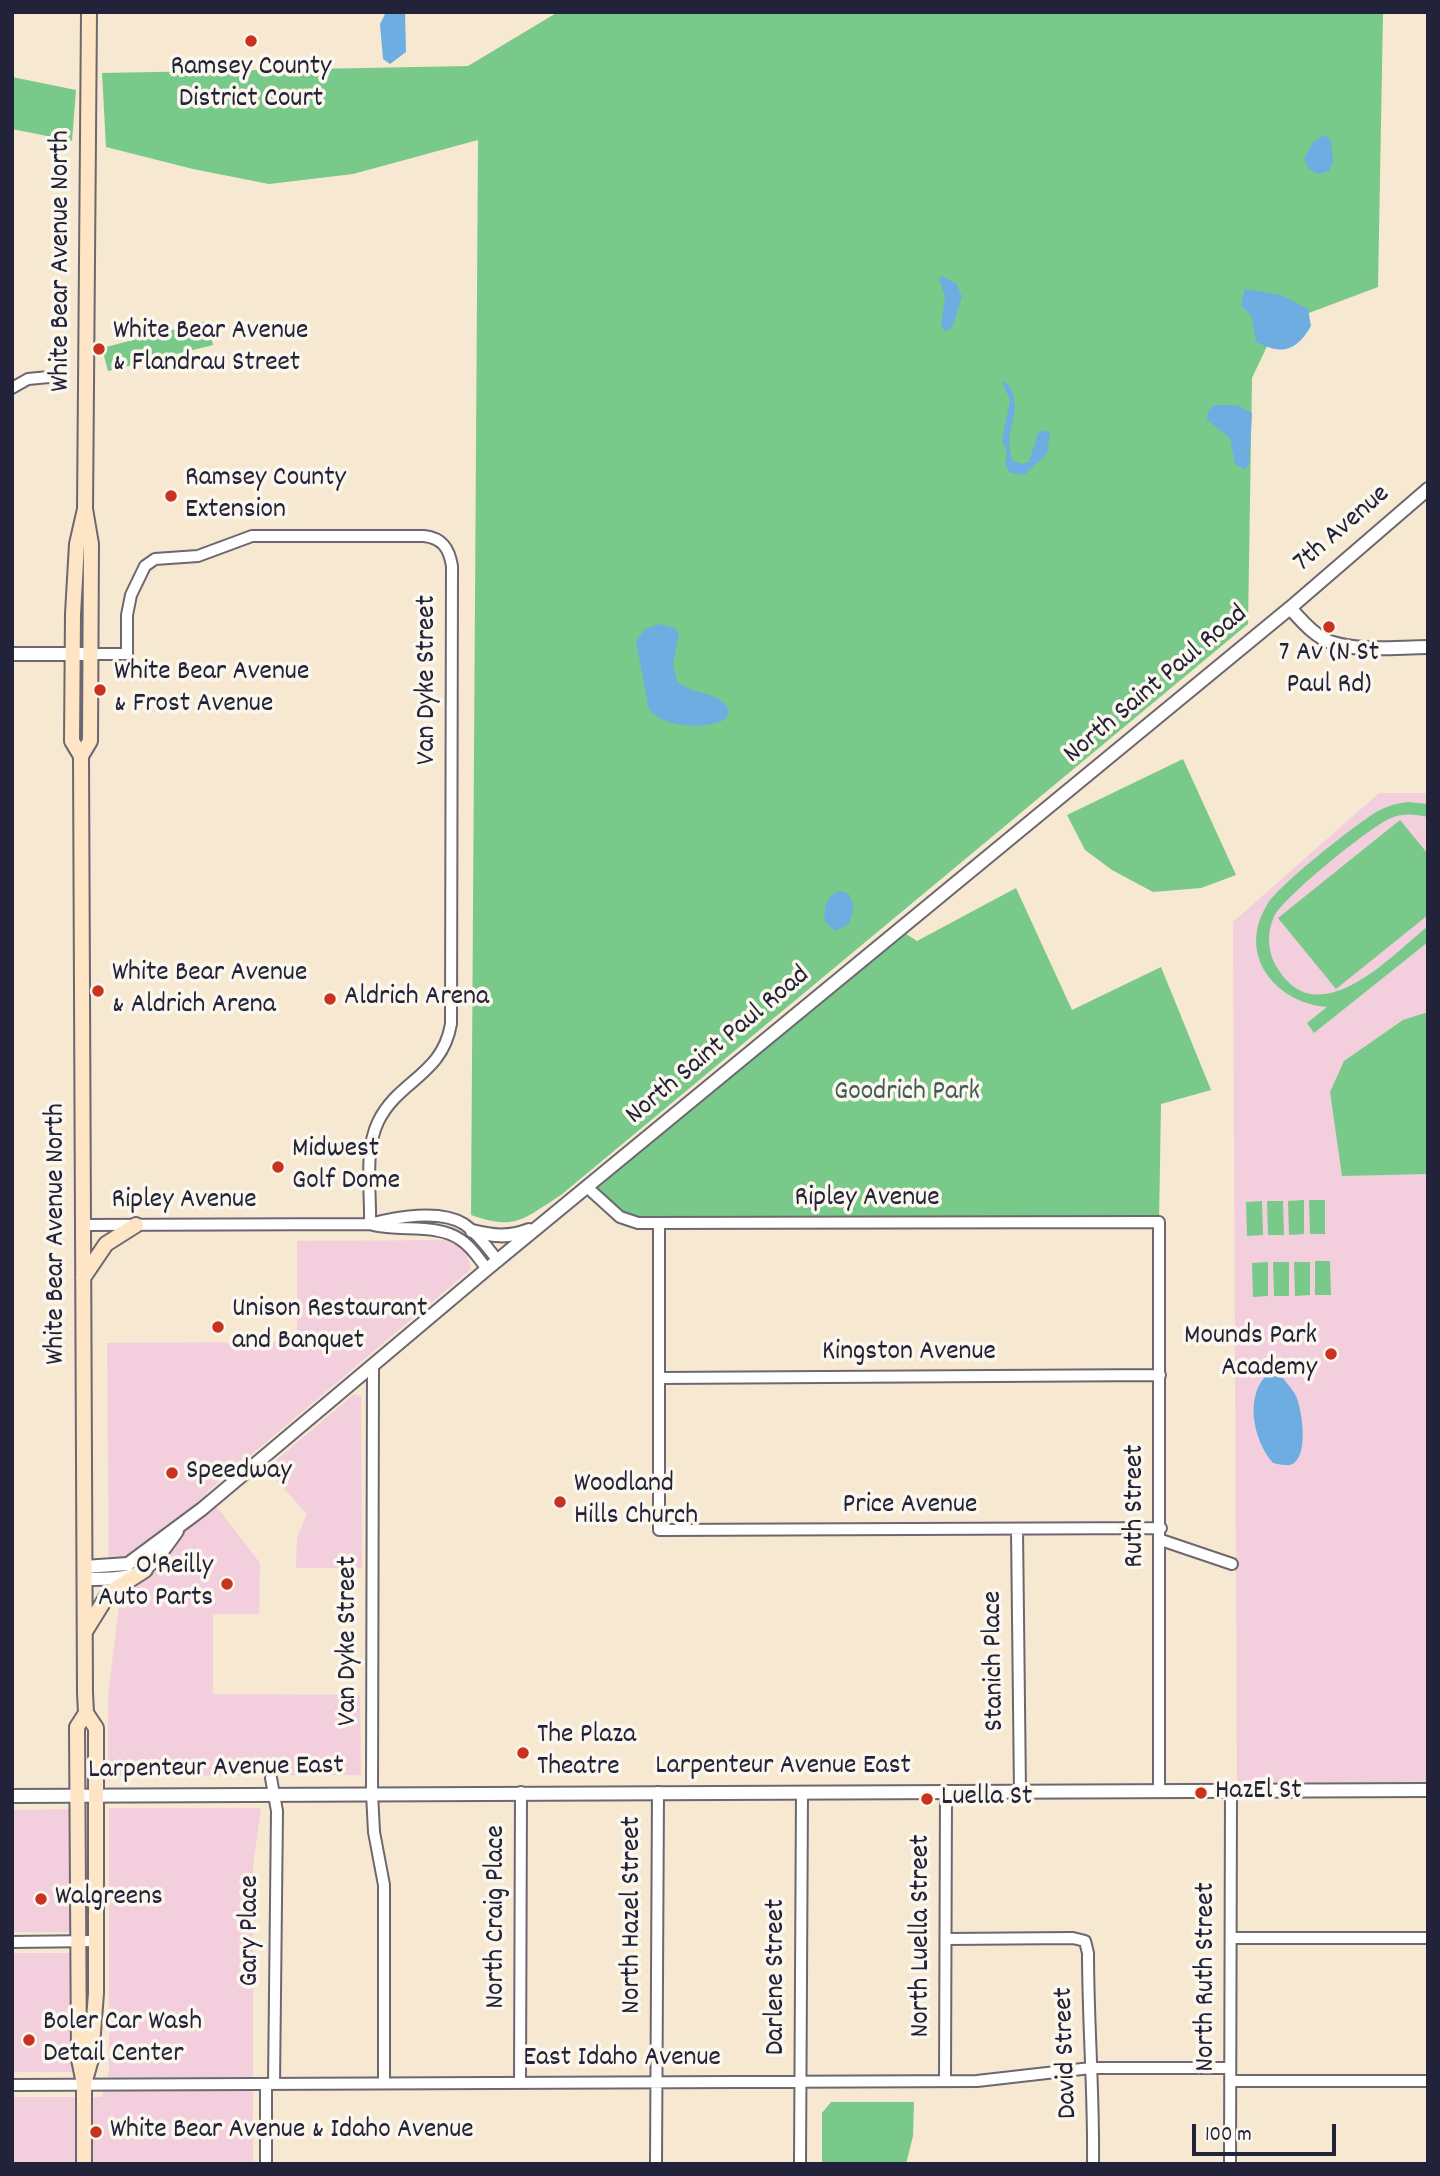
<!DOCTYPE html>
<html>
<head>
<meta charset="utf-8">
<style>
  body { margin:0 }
  #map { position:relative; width:1440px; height:2176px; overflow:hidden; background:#f6e8d1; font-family:Dekko,sans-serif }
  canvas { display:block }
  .frame { position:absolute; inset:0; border:14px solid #22223b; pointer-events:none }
  .scale { position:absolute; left:1192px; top:2124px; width:144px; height:32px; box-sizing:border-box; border:4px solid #22223b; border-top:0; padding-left:9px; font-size:21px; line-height:24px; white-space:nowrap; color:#22223b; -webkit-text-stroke:5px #fbf7ec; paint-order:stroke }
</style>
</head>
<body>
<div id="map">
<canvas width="1440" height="2176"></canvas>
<div class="frame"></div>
<div class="scale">100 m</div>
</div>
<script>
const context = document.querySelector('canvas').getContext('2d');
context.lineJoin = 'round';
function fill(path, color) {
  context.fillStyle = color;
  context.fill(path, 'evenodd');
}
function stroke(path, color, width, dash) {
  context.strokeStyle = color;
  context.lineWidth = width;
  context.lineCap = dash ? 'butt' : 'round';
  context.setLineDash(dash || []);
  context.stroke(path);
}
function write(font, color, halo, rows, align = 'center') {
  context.font = font + ' Dekko,sans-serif';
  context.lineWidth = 7;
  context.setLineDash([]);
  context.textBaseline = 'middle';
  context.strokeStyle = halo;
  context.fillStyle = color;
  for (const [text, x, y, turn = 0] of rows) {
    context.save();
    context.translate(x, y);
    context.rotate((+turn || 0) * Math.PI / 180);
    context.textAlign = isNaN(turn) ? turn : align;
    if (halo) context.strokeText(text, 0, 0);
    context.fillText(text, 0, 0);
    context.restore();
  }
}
const built = new Path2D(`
  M1379 793H1428V1786L1237 1788 1233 922Z
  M449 1240 466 1251 471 1269 206 1493 260 1563 259 1614H213V1694L360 1695 361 1775 114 1776 108 1767V1698L120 1595 109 1585 107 1343 297 1342V1241Z
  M354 1394 361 1396 362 1568H296L297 1538 307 1514 266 1469Z
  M109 1808H261L253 1866V2164H12V2097H102L109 2072Z
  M73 1809V1932H12V1810Z
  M12 1953H74L73 2072H12Z`);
const green = new Path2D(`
  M558 12H1380L1383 14 1378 287 1277 325 1252 378 1248 624 561 1195C523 1219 516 1231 471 1215L478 140 353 174 269 184 193 169 106 147 102 73 468 66Z
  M12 77 76 90 72 141 12 129Z
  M207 321 213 345 108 371 102 348Z
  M1183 759 1236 875 1201 888 1153 892 1112 870 1085 850 1067 815Z
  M1408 802 1428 804V817C1415 814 1403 813 1391 818 1371 826 1282 898 1274 917 1266 934 1268 954 1278 969 1319 1035 1391 956 1428 926V942L1314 1033 1307 1023 1327 1007C1276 1003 1236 955 1267 905 1278 885 1356 824 1378 811 1387 806 1397 803 1408 802Z
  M1400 820 1428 854V915L1336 989 1278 918Z
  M1016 888 1072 1010 1161 967 1211 1090 1161 1104 1159 1222 659 1224 620 1217 588 1188 900 930 917 941Z
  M1428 1012V1174L1342 1176 1330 1092 1344 1061 1403 1020Z
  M1304 1200V1234L1289 1235 1288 1201Z
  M1309 1200H1325V1234H1310Z
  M1262 1201 1263 1235 1247 1236 1246 1202Z
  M1267 1201H1283L1284 1235H1268Z
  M1315 1261H1330L1331 1295H1315Z
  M1268 1262V1296L1253 1297 1252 1263Z
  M1273 1262H1289V1296H1274Z
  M1294 1262H1310V1295L1295 1296Z
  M831 2102H914L913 2136 906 2164H822V2113Z`);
const water = new Path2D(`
  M386 12H405L406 52 390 64 383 59 380 24Z
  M1325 135 1331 140 1333 162 1329 171 1318 174 1309 169 1304 159 1313 142Z
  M941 276 956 283 962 297 952 328 945 331 941 327 945 296 939 279Z
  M1245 289 1281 295 1308 309 1311 326C1296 352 1282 355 1256 342L1252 317 1241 305Z
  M1002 382 1008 384C1027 415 1000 425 1013 461L1022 464 1029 462 1038 433 1046 430 1050 434 1047 454 1024 475 1010 473 1005 464 1007 453 1002 440 1010 400Z
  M1214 405H1237L1252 413 1249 464 1245 470 1235 464 1230 438 1207 420 1208 411Z
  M659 624 675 628 679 634 673 664 677 681C693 696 717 690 729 709L726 719C705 730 666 728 649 710L636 641 645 629Z
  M839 891 849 894 854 907 849 924 835 931 825 922C824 908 825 898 839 891Z
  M1270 1372 1279 1373C1284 1380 1292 1388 1296 1396 1302 1410 1310 1459 1290 1465 1286 1466 1278 1464 1273 1463 1253 1440 1243 1394 1270 1372Z`);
const minor = new Path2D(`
  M12 388 28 379 49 377
  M91 654H127V615L131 595 145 566 155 559 198 556 252 536H424C442 538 449 548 452 566L451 1024C442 1076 398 1080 378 1122 364 1151 371 1193 370 1224
  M588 1188 620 1217 638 1223 1159 1222V1791
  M659 1224V1530L1161 1528
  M82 1225 370 1224C396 1217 440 1209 464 1224 477 1233 488 1248 498 1261
  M373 1225C400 1232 438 1223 461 1240 472 1247 479 1259 487 1269
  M373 1365 372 1793 374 1832 384 1885V2083
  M659 1378 1160 1375
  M1017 1529 1020 1792
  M1161 1540 1232 1564
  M271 1778 277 1811 274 2084
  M1231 1938H1428
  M946 1939 1073 1938 1085 1941 1088 1953C1088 2024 1094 2093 1093 2164
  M12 1942 96 1941
  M945 2081 946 1792
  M1230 2081H1428
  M520 2083 521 1792
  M266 2084V2164
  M12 2085 977 2081 1091 2068H1230
  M656 2164 658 1792
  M800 2164 802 1792
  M1230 2164 1231 1791`);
const tertiary = new Path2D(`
  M1290 608C1301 620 1316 638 1333 643 1362 652 1398 647 1428 647
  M12 654H91
  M472 1231C493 1236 508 1238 529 1230
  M84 1567 128 1564 202 1509 487 1269 1290 608 1428 489
  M84 1579C139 1579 145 1577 177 1531
  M12 1796 1428 1790`);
const secondary = new Path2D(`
  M81 756 90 741 91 544 85 509 89 12
  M83 1278 106 1244 136 1225
  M86 1630 109 1593 145 1570
  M84 2084 91 2059 96 1993V1728L86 1713 85 1693 81 756 72 741 73 614 77 544 85 509
  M84 2164V2084L79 2059 77 1727 86 1713`);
const markers = [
  [251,41,7,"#c8321e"],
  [99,349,7,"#c8321e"],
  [171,496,7,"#c8321e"],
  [1329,627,7,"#c8321e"],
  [100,690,7,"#c8321e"],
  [98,991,7,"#c8321e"],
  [330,999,7,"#c8321e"],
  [278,1167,7,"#c8321e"],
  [218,1327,7,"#c8321e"],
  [1331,1354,7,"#c8321e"],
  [172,1473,7,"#c8321e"],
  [560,1502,7,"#c8321e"],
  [227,1584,7,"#c8321e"],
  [523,1753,7,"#c8321e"],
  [1201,1793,7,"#c8321e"],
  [927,1799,7,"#c8321e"],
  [41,1899,7,"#c8321e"],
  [29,2040,7,"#c8321e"],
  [96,2132,7,"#c8321e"]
];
const poiNames = [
  ["Ramsey County",251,69,"center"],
  ["District Court",251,101,"center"],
  ["White Bear Avenue",113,333],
  ["& Flandrau Street",113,365],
  ["Ramsey County",185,480],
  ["Extension",185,512],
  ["7 Av (N St",1329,655,"center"],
  ["Paul Rd)",1329,687,"center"],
  ["White Bear Avenue",114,674],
  ["& Frost Avenue",114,706],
  ["White Bear Avenue",112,975],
  ["& Aldrich Arena",112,1007],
  ["Aldrich Arena",344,999],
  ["Midwest",292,1151],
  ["Golf Dome",292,1183],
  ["Unison Restaurant",232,1311],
  ["and Banquet",232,1343],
  ["Mounds Park",1317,1338,"right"],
  ["Academy",1317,1370,"right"],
  ["Speedway",186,1473],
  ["Woodland",574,1486],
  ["Hills Church",574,1518],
  ["O'Reilly",213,1568,"right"],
  ["Auto Parts",213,1600,"right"],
  ["The Plaza",537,1737],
  ["Theatre",537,1769],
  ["HazEl St",1215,1793],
  ["Luella St",941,1799],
  ["Walgreens",55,1899],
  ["Boler Car Wash",43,2024],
  ["Detail Center",43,2056],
  ["White Bear Avenue & Idaho Avenue",110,2132]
];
const streetNames = [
  ["White Bear Avenue North",63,261,-90],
  ["7th Avenue",1343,530,-41],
  ["Van Dyke Street",429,680,-90],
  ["North Saint Paul Road",1157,686,-40],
  ["North Saint Paul Road",719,1047,-40],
  ["Ripley Avenue",867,1200],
  ["Ripley Avenue",184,1202],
  ["White Bear Avenue North",58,1234,-90],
  ["Kingston Avenue",909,1354],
  ["Ruth Street",1137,1506,-90],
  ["Price Avenue",910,1507],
  ["Van Dyke Street",350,1641,-90],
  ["Stanich Place",996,1661,-91],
  ["Larpenteur Avenue East",783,1768],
  ["Larpenteur Avenue East",216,1770,-1],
  ["North Hazel Street",634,1915,-90],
  ["North Craig Place",498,1917,-90],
  ["Gary Place",252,1931,-90],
  ["North Luella Street",923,1936,-90],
  ["Darlene Street",778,1977,-90],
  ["North Ruth Street",1208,1977,-90],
  ["David Street",1068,2053,-92],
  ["East Idaho Avenue",622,2060]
];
const parkNames = [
  ["Goodrich Park",907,1094]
];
fill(built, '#f3cfde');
fill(green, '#78c98a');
fill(water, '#6eade1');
stroke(minor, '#6c6770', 14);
stroke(tertiary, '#6c6770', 16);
stroke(secondary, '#6c6770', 18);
stroke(minor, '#fff', 10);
stroke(tertiary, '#fff', 12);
stroke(secondary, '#fee5c5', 14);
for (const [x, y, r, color] of markers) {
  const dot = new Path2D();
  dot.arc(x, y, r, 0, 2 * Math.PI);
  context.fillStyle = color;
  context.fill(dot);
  stroke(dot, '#fbf7ec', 2.5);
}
write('28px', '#22223b', '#fbf7ec', poiNames, 'left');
write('28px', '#22223b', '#fbf7ec', streetNames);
write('28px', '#405c57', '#fbf7ec', parkNames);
</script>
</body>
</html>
